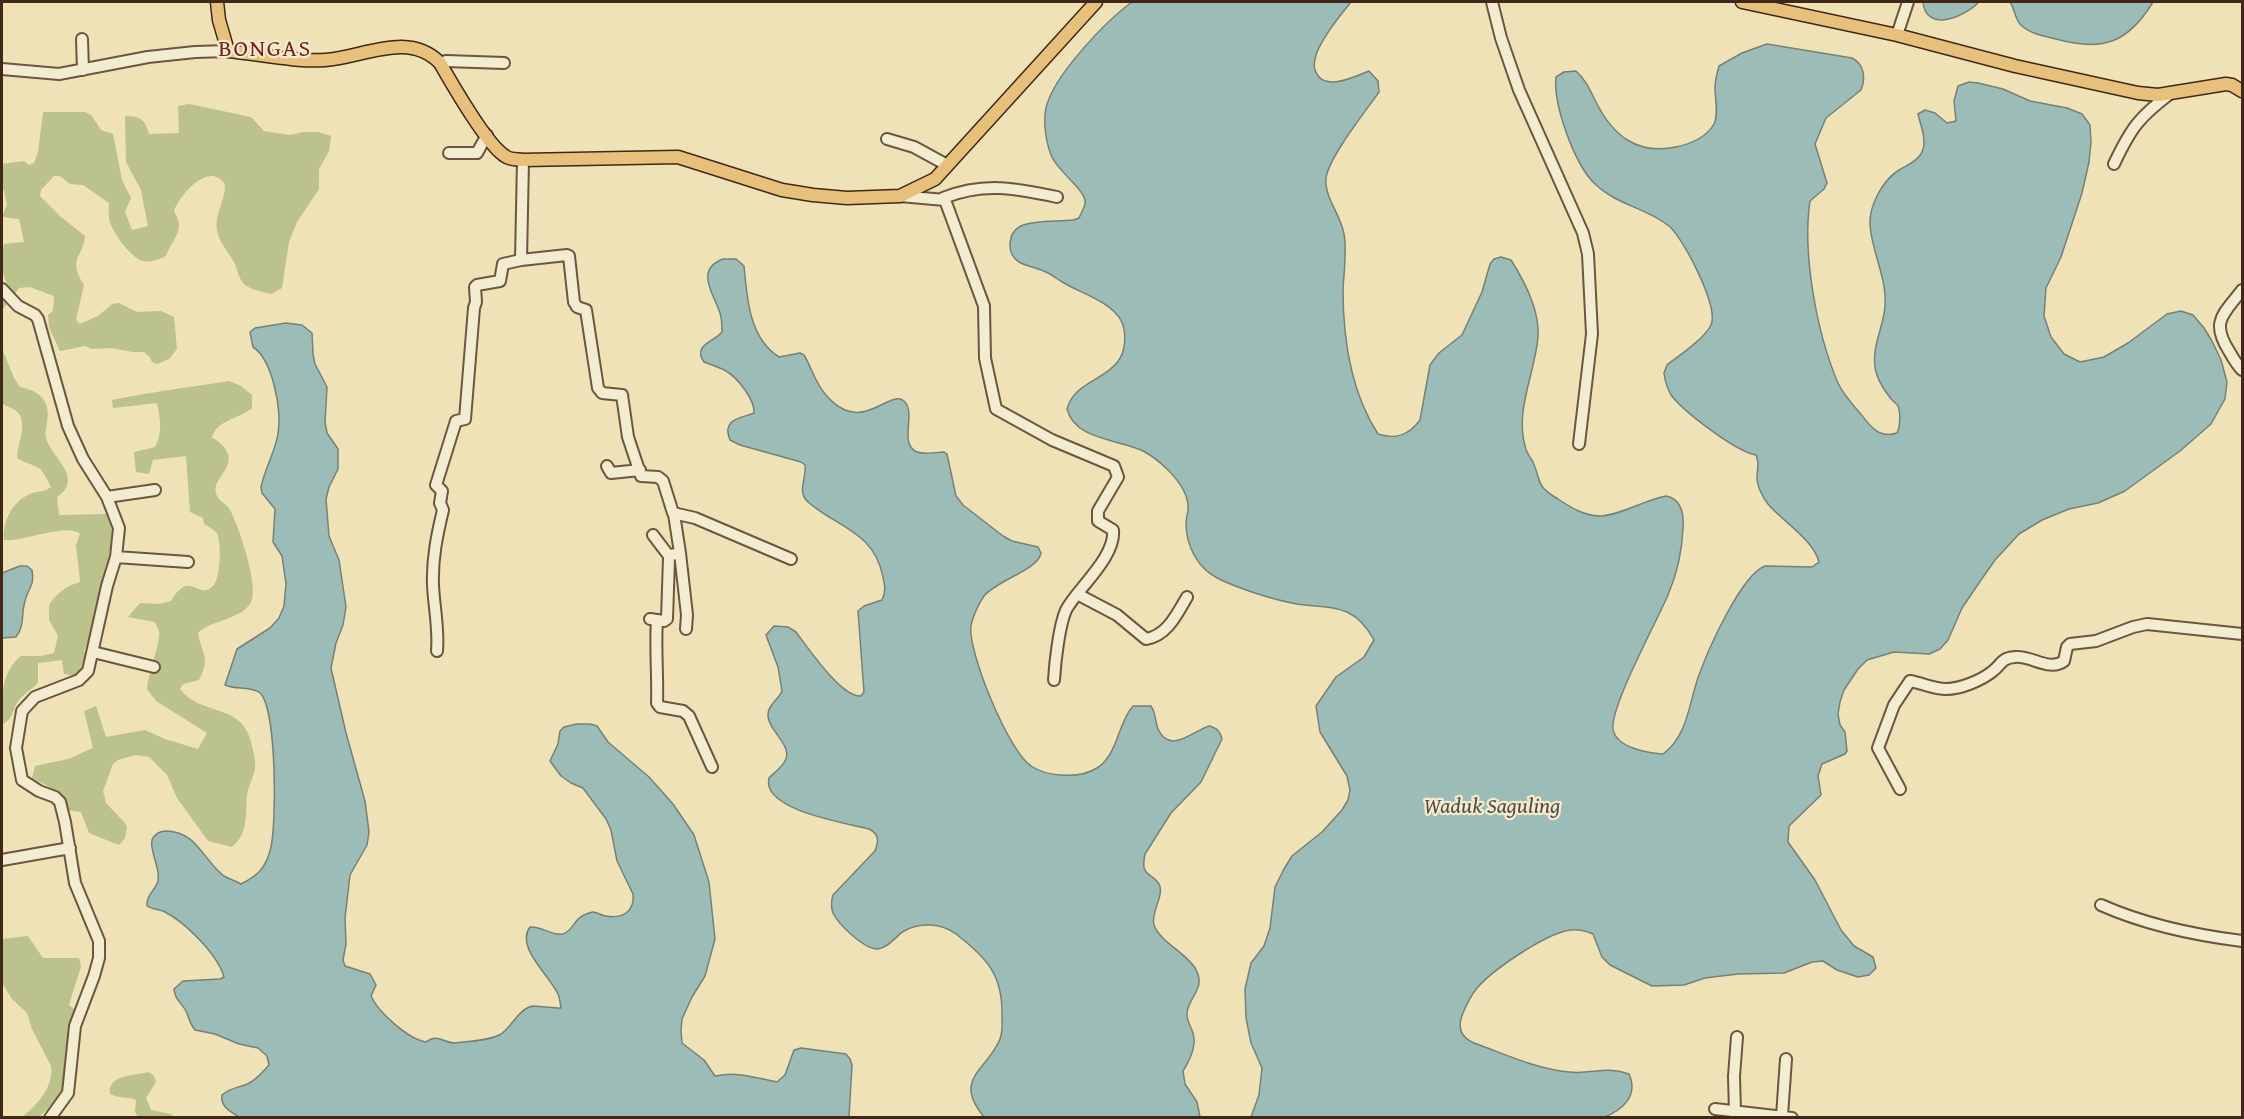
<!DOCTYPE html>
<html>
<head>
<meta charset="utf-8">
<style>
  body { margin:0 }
  #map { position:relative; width:2244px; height:1119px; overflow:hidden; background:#eee2b6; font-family:"Gentium Book Plus",serif }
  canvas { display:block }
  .frame { position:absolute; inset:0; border:3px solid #402718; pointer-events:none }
</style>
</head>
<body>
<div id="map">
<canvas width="2244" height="1119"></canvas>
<div class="frame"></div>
</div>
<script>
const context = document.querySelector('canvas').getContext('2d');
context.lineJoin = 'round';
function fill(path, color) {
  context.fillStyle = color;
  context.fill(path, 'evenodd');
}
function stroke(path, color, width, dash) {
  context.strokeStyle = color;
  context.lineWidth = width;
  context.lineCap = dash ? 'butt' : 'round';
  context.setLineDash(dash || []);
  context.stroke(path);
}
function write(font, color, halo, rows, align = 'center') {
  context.font = font + ' "Gentium Book Plus",serif';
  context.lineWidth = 4.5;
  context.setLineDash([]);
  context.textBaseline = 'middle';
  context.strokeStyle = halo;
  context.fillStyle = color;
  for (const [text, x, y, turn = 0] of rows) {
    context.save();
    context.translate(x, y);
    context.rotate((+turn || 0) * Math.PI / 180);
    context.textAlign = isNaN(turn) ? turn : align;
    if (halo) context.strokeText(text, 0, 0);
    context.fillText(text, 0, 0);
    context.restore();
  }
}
const green = new Path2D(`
  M189 104 251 117 264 131 290 135 303 132H318L331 136 329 151 319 169V189L297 222 289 242 282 288 271 294C263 292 252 290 245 285 239 280 238 271 235 264 227 248 214 239 217 219 218 211 228 189 224 183 208 161 179 196 174 211 186 231 173 237 166 256 159 259 151 263 143 261 131 258 113 233 110 222 108 216 109 209 109 203L83 185 70 184 60 176H54L41 190 40 196 60 216 85 236C83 258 67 258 84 285L76 320 80 324 98 316 112 304 119 303 137 312 161 311 174 317 177 349 169 359 157 364 152 362 149 356 144 352H132L112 348 92 349 85 346 60 351 49 328 48 315 53 311 54 296 30 287 19 288 3 309 2 316V297L8 286C1 271 0 260 4 244L24 242 19 219 2 217 7 205 4 190 2 189V164L24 161 29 165 34 163 38 152 43 112H85L91 115 101 130 113 134 122 180 131 198 125 212 132 230 148 226 141 190 126 162 125 116C140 116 145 119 149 134L179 133 178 106Z
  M2 348 14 378 20 387C40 391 51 401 47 423 46 430 44 434 47 441 54 459 84 479 57 497L59 515 108 514 112 532 108 563 96 615 84 652 89 654 76 676 64 674 62 660 38 663V683C32 689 24 694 19 700 12 709 14 720 2 724 2 698 0 673 21 656H41L54 653 58 636 49 620V605C55 594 68 585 80 582L76 545 80 534C68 522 23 542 4 540 2 522 13 499 33 493 40 491 45 492 51 487 38 461 41 471 17 458 17 444 30 420 15 410 11 408 6 406 2 404Z
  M229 381 241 386 252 395V408C239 419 216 420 212 438 217 440 219 442 223 446 242 467 208 478 217 496 220 502 227 504 230 510 239 527 257 581 252 599 247 619 209 620 198 633 202 656 211 657 199 680L183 684 180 689C204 719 245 700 253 750 254 755 256 763 255 768 254 777 248 786 247 795 245 814 249 833 232 847L208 841 177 798 167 775 149 757 136 755 118 760 113 764 103 791 106 803 124 822 127 827 125 838 119 845 89 833 81 812 67 810 64 797 46 785 32 778 35 766 68 759 93 748 84 711 96 706 106 737 145 730 165 739 198 749 207 733 156 701 147 689C148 674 161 641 159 631 158 628 156 625 155 622L128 617 140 603 159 604 171 601C190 568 198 601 213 586 221 578 222 540 216 532 213 529 208 526 204 524L203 518 190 512 186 456 153 460 149 474 136 472 134 452 155 447C163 432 160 418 157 403L113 408 112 400C151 392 190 387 229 381Z
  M28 936 43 958H79L81 966 69 1005 74 1009 63 1094 39 1117H22C37 1105 54 1087 51 1066L32 1029 27 1013 12 999 2 983V939Z
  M149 1072 154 1076 156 1082 146 1098 151 1110 170 1114 175 1117H138L135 1112 136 1100C127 1096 119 1099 110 1094 107 1074 135 1076 149 1072Z`);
const water = new Path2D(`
  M1132 2H1351C1339 17 1325 34 1317 52 1315 58 1313 65 1315 70 1323 93 1354 77 1369 71L1378 81 1379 92C1365 112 1329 157 1326 178 1324 197 1341 215 1344 234 1347 249 1344 273 1343 289 1343 339 1350 391 1378 434 1396 440 1409 435 1420 420L1430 365 1439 353 1462 335 1482 292 1490 264 1494 259 1501 257 1511 260C1525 282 1540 310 1538 337 1535 373 1515 410 1525 446 1526 452 1530 457 1533 462 1542 483 1535 485 1558 499 1570 507 1584 516 1600 516 1622 515 1644 500 1666 496 1681 499 1684 514 1683 528 1682 551 1677 574 1668 595 1657 621 1610 707 1613 729 1616 748 1648 753 1663 754 1688 736 1689 702 1699 675 1708 650 1741 575 1765 566L1812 567 1819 562C1814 540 1782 521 1768 504 1763 498 1757 486 1757 478 1757 468 1760 464 1756 455 1735 451 1684 412 1671 395 1667 388 1665 381 1664 373L1667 365C1680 355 1704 339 1711 325 1719 307 1684 239 1669 226 1647 208 1616 205 1594 183 1574 163 1553 104 1556 77L1564 72 1576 71C1586 80 1590 90 1596 102 1613 136 1637 155 1676 147 1690 144 1706 138 1714 124 1719 114 1715 99 1715 88 1715 80 1717 73 1719 66L1742 53 1767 44 1852 58C1864 64 1866 78 1861 90L1826 118 1820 132 1815 144 1827 183 1824 189 1810 201C1802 254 1817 334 1838 383 1843 394 1852 404 1860 413 1870 426 1879 439 1897 433 1900 427 1901 414 1898 406 1897 404 1894 402 1892 400 1885 391 1879 383 1876 372 1871 351 1880 335 1884 314 1890 282 1872 255 1870 225 1869 205 1883 180 1899 170 1907 165 1915 163 1921 154 1928 142 1921 127 1918 114L1925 110 1935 113 1947 123 1956 121 1954 101 1958 86 1969 82 1978 83 2003 89 2030 101 2067 108 2082 114 2090 125 2091 142 2089 162 2082 193 2061 257 2046 288 2044 316 2051 337 2064 354 2080 362 2104 357 2128 343 2167 314 2181 311 2193 315 2204 328 2212 341 2221 360 2227 382 2225 399 2211 424 2180 451 2125 491 2098 503 2069 509 2042 520 2019 534 1995 560 1981 580 1962 608 1948 640 1940 649 1929 654 1894 652 1867 660 1858 669 1844 690 1840 702 1838 714 1840 725 1845 732 1847 751 1845 754 1822 764 1818 776 1821 795 1789 826 1788 842 1815 880 1841 930 1854 946 1873 957 1876 968 1869 975 1858 977 1837 970 1823 961 1812 962 1784 973 1738 974 1705 978 1684 985 1652 986 1610 965 1602 957 1593 934C1586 931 1578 929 1570 930 1545 934 1488 972 1474 992 1469 999 1466 1006 1463 1013 1457 1027 1460 1037 1474 1043 1505 1054 1536 1069 1569 1072 1592 1075 1604 1065 1629 1074 1639 1096 1622 1111 1602 1118L1251 1117 1259 1095 1262 1068 1251 1043 1246 1018 1245 989 1251 963 1264 946 1270 928 1275 887 1284 869 1292 856 1322 832 1342 810 1348 800 1350 790 1347 776 1320 732 1316 706 1336 677 1364 657 1374 640C1354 603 1333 609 1297 604 1274 600 1240 589 1219 579 1198 569 1186 546 1186 523 1186 517 1189 511 1188 505 1187 492 1177 479 1168 470 1162 464 1151 455 1143 451 1118 439 1075 440 1067 409 1076 373 1132 382 1124 329 1120 304 1082 294 1064 283 1058 280 1054 276 1048 273 1039 268 1028 267 1019 262 1006 254 1008 234 1019 227 1031 220 1059 222 1073 220L1079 218C1081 213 1086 206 1085 201 1084 189 1058 171 1052 157 1046 144 1043 122 1046 108 1053 76 1106 21 1132 2Z
  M1923 2H1979C1966 16 1926 34 1923 2Z
  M2010 2H2153C2128 43 2103 52 2056 39 2044 36 2031 34 2022 26 2015 21 2015 9 2010 2Z
  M723 259H736L744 266C747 298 749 338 779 357L800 353 804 355C812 368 815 383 826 395 862 437 889 388 904 401 917 413 898 444 917 452 924 455 936 452 944 452L947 454 956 496 963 505 1003 536 1012 541 1038 547 1041 553C1038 570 997 580 984 596 979 603 973 616 971 625 967 651 1009 752 1031 766 1047 777 1080 779 1097 768 1118 755 1118 722 1133 706H1151C1156 713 1155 722 1158 729 1170 755 1193 731 1209 726 1217 728 1220 731 1222 739L1201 782 1171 813 1145 854C1140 878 1151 871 1159 884 1165 895 1150 913 1154 925 1160 942 1185 952 1195 968 1208 989 1186 998 1187 1015 1187 1021 1191 1027 1193 1033 1197 1046 1190 1060 1183 1071L1185 1084 1197 1102 1200 1117H984C952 1078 987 1071 1000 1039 1003 1032 1002 1023 1002 1016 1003 975 987 958 956 934 941 923 920 922 904 931 896 936 888 948 878 949 865 950 838 924 833 913 831 907 831 901 833 895L875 851C879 841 879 834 869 829 846 823 761 810 769 778 774 773 782 767 785 761 794 746 767 730 768 714 768 705 779 699 782 691L778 667 766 635 774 626 788 627 796 632C808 648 841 697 861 696L864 692 858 611 864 606 882 600C886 592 885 586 883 577 876 542 854 532 826 515 820 511 812 506 807 501 797 491 807 477 805 465L801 462 740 445 730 440C721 418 742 418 754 413 755 400 738 378 726 371 719 367 711 365 704 362 692 345 714 342 722 332 722 325 722 319 720 313 714 294 694 270 723 259Z
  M286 323 302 325 312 333 313 354 315 364 327 387 325 422 327 433 338 449V469L329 487 326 499 329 536 339 560 346 607 343 625 336 643 331 668 346 733 365 801 369 832 367 845 350 875 345 918 346 944 343 960 345 966 370 974 376 985 371 996C378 1012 408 1039 426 1042 437 1033 444 1043 455 1043 469 1041 489 1041 501 1034 513 1026 518 1009 533 1006 537 1006 553 1008 561 1008 560 1003 560 998 558 994 550 976 515 947 530 927 542 926 551 936 563 934 573 931 574 919 584 915 587 914 590 912 593 912 597 912 602 916 606 916 623 919 635 911 633 894L617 861 611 830 606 819 583 788 571 783 561 776 550 761 558 744 560 731 564 727 577 724H590L597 726 608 742 649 777 673 804 694 835 709 882 715 939 705 976 692 997 682 1019 681 1031 682 1043 704 1060 715 1076C739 1071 754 1078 777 1082L785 1075 794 1050 801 1048 846 1054 850 1059 852 1065 849 1117 241 1118C231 1112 220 1107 222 1095 230 1088 236 1088 245 1085 254 1082 263 1072 269 1065L267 1056 258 1048 239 1044 215 1034 195 1030C190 1024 189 1018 186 1011 181 1002 175 1000 174 989L183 981 220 979 224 977C218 955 185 922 165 912 159 909 153 910 147 906 146 895 155 891 158 881 161 869 149 850 152 840 155 833 160 831 167 831 197 832 203 860 224 876 229 879 236 881 241 884 257 876 265 869 270 851 277 829 277 708 260 693 252 686 235 690 225 685L237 649 270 628 279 618 284 606 286 584 282 556 273 542 275 509 262 493 261 487C265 468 275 452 278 434 282 411 273 360 253 347L250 332 255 328Z
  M20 566H27L32 570C35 587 28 587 25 601 21 614 25 625 16 637L2 638V573Z`);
const minor = new Path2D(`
  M1492 2 1501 38 1519 90 1583 233 1588 254 1592 334 1579 444
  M1897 35 1908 2
  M82 39 83 70
  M440 63 446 61 504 63
  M2 69 59 74 148 57 195 52 228 51
  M887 139 914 147 947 165
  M449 153H477L487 135
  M523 160 521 260 567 255 569 256 574 302 577 307 586 310 598 388 602 393 622 395 628 437 641 476 658 477 663 481 673 513 695 518 791 559
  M2114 164C2131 128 2139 117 2171 93
  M900 196 945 200 984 306 985 358 996 409 1052 440 1114 466 1118 477 1098 511V521L1113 530C1116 557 1077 589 1066 610 1059 626 1055 663 1054 680
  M943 198C984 182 1014 188 1057 197
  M2 289 18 306 35 315 38 319 68 426 83 459 107 497 119 528 116 557 107 586 88 671 79 680 35 697 22 711 16 748 22 780 39 791 55 797 60 802 65 822 75 883 99 941V958L94 976 75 1026 68 1093 50 1118
  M2242 290C2224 314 2210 321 2229 351 2233 358 2237 365 2242 370
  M607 466 611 473 640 470
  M107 497 155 490
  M653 535 669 556
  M680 553 687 615 686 629
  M116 557 188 562
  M1079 595 1117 615 1146 639C1167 636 1177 614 1187 597
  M650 619 664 621 667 619 669 558 671 555 680 553 674 514
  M657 620C655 648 658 675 657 703L660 707 683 711 689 716 712 767
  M437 651C439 629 434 607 433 585 432 559 437 535 443 510L440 503 442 491 436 485 456 421 465 419 474 308 476 302 475 287 477 285 500 281 503 264 521 260
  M93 652 154 667
  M1900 789 1878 748 1894 705 1910 681C1922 683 1934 689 1946 689 1961 689 1982 680 1993 671 2002 664 2001 658 2015 657 2031 655 2049 672 2064 661L2067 647 2070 644 2096 641 2133 627 2147 624 2242 634
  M2 860 70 848
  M2101 905C2146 925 2194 935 2242 941
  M1715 1109 1792 1118
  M1735 1112 1734 1076 1737 1037
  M1782 1116 1786 1059`);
const major = new Path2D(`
  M217 2 219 20 228 51C259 54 295 62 325 60 362 58 408 30 440 63 452 84 487 145 505 156 510 160 517 159 523 160L678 157 782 190 813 195 847 198 900 196 935 179 1096 2
  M1742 2 1897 35 2015 66 2138 93 2158 95 2226 84 2232 85 2242 91`);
const waterNames = [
  ["Waduk Saguling",1492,807]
];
const quarterNames = [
  ["BONGAS",265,50]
];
fill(green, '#bbc28c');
fill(water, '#9cbcb7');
stroke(water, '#778077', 1.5);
stroke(minor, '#6c5640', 14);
stroke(major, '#402718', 15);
stroke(minor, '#f4ecd0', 10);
stroke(major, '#e7c17b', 12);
write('italic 22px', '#574c40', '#f4ecd0', waterNames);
context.letterSpacing = '1.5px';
write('24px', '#7a1f14', '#f4ecd0', quarterNames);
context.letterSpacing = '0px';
</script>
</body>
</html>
